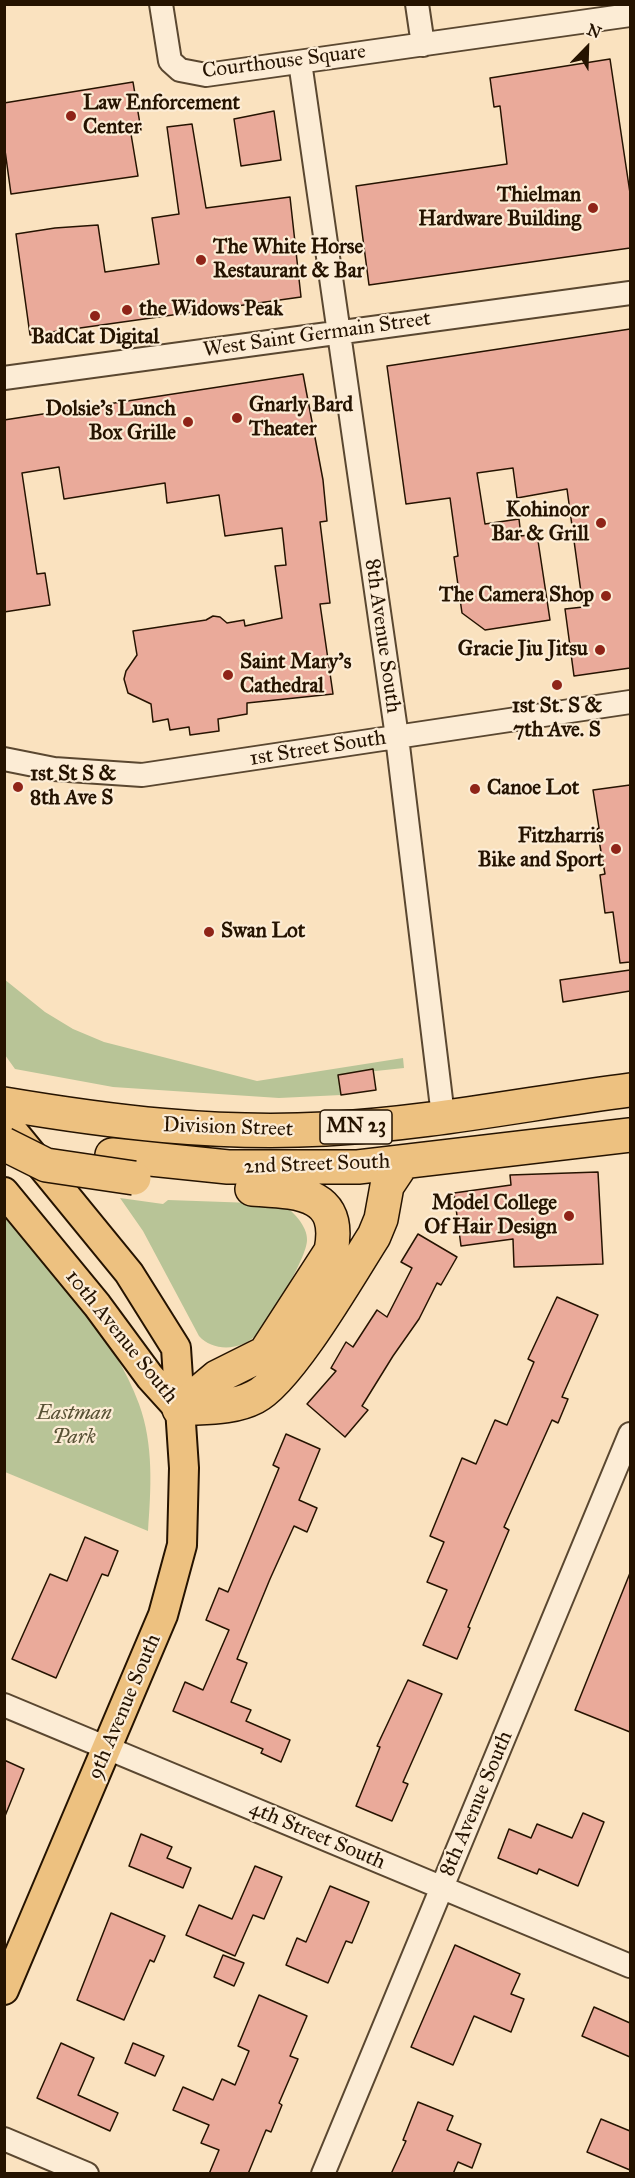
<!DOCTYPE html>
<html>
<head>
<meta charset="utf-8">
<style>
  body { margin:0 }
  #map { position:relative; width:635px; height:2178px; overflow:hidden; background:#fae2bf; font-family:"IM FELL Great Primer",serif }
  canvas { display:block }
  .frame { position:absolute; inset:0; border:6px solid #251300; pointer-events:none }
  .north { position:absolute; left:557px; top:18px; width:60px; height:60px; -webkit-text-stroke:4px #fcecd5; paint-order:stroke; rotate:23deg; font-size:16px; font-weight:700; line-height:24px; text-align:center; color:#251300 }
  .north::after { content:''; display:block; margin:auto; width:21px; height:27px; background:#251300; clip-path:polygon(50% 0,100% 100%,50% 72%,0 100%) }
</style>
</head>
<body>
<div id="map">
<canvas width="635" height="2178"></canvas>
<div class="frame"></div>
<div class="north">N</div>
</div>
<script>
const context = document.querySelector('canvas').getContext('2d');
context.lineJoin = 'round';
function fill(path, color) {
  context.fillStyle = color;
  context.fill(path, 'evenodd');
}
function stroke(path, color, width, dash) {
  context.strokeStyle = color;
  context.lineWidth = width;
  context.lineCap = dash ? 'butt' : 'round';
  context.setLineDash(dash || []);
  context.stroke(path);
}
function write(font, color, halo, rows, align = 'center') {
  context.font = font + ' "IM FELL Great Primer",serif';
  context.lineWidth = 4.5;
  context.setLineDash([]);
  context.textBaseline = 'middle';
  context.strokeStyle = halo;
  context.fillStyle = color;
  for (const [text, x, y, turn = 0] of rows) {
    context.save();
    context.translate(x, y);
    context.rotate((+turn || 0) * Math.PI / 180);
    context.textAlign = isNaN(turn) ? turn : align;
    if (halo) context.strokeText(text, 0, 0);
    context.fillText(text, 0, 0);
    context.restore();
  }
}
const green = new Path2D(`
  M4 979 45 1012 73 1029 104 1042 257 1081 403 1058 404 1068 338 1075 341 1095 279 1098 113 1087 15 1069 5 1055Z
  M120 1198 163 1204 168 1200 281 1204C292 1209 308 1227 307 1240 307 1258 269 1320 257 1334 242 1351 213 1352 199 1336L143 1231Z
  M4 1208C48 1265 115 1336 139 1404 154 1445 151 1489 148 1531L5 1472Z`);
const building = new Path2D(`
  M610 59 630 193V248L369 285 356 186 507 164 500 106 494 107 490 78Z
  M133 82 141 130 130 128 138 176 11 194 4 143V103Z
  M274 111 281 160 241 166 234 119Z
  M192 124 206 208 290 197 301 297 30 335 16 234 55 228 98 225 105 272 159 264 152 218 179 214 167 127Z
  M630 329V668L574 676 565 609 583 607 567 489 517 498 513 468 477 473 485 524 519 519 521 536 537 534 550 620 485 630 462 613 454 557 458 556 450 498 406 504 387 366Z
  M303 374 323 480 327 521 320 522 330 603 320 604 333 694 247 703V714L218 719 219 731 190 735 189 727 170 730 168 719 153 722 151 704 128 693 124 679 126 671 137 655 133 631 206 620 213 616 220 617 227 623 244 620 245 626 282 618 275 566 286 565 282 528 225 536 219 495 167 503 165 483 64 499 59 467 22 473 37 574 45 573 50 605 4 612V420Z
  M630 785V962L620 963 613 912 605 913 600 875 605 874 597 829 599 828 593 790Z
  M630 970V991L563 1002 560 980Z
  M373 1069 376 1090 341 1095 338 1075Z
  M598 1172 603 1264 514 1267 513 1239 461 1246 454 1193 511 1185 510 1175Z
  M418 1234 457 1257 441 1285 437 1283 419 1319 393 1356 362 1406 368 1410 345 1437 307 1404 336 1371 331 1368 346 1342 353 1347 377 1310 387 1317 412 1268 401 1262Z
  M557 1297 598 1315 562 1397 568 1399 558 1423 552 1420 504 1527 509 1530 468 1627 470 1628 457 1659 423 1645 447 1590 427 1582 444 1542 430 1536 462 1458 476 1464 495 1420 507 1425 534 1362 528 1359Z
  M286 1434 320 1449 299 1500 317 1508 307 1532 294 1526 270 1579 237 1659 247 1663 231 1702 251 1710 246 1721 290 1740 281 1762 261 1753 263 1749 173 1711 185 1682 203 1690 229 1630 206 1620 219 1588 228 1592 279 1468 273 1465Z
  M85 1537 118 1551 108 1576 102 1574 56 1678 12 1659 50 1574 67 1581Z
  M630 1573V1732L575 1710Z
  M408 1680 442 1694 403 1782 408 1784 392 1821 356 1806 380 1747 377 1746Z
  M4 1760 24 1769 5 1816H4Z
  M583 1813 604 1822 578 1886 539 1869 537 1874 498 1858 509 1829 531 1838 537 1824 572 1838Z
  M141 1834 172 1847 167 1858 191 1868 183 1888 129 1866Z
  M255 1866 282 1877 264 1919 253 1915 235 1956 186 1935 199 1905 232 1919Z
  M330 1886 369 1902 352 1943 346 1941 328 1983 286 1965 297 1938 306 1942Z
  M111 1913 165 1936 154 1962 150 1960 124 2020 77 2000Z
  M455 1945 520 1974 511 1994 524 1999 511 2032 474 2016 453 2065 411 2047Z
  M223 1955 244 1963 234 1986 214 1977Z
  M259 1995 307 2016 290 2056 298 2059 279 2103 282 2105 271 2132 266 2130 248 2174H209L219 2150 201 2143 209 2125 173 2110 183 2087 213 2100 222 2079 235 2085 249 2051 238 2046Z
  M594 2007 630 2023V2057L582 2036Z
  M61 2043 94 2058 78 2095 118 2113 110 2131 37 2098Z
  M133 2043 164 2056 155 2076 125 2063Z
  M418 2102 453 2116 447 2130 481 2144 472 2168 458 2162 453 2174H391L406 2141 403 2140Z
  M601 2119 630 2131V2170L587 2152Z`);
const minor = new Path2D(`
  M161 4 170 61 180 70 206 75 630 15
  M417 4 423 45
  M300 62 397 737 443 1116
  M4 378 630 293
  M4 759 54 769 142 775 630 702
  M4 1705 630 1966
  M4 2139 87 2174
  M323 2174 630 1434`);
const major = new Path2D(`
  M4 1120 129 1273 176 1348 184 1468 182 1545 163 1615 4 1990
  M4 1192 97 1305 150 1377 179 1409`);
const highway = new Path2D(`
  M4 1104C111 1122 216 1135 325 1129 427 1124 529 1103 630 1090
  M112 1155 228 1167H358L630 1135
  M179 1409 217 1377 265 1353 331 1251C343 1191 296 1192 252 1189
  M179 1409C204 1407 232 1409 255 1397 289 1380 351 1272 374 1236L381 1219 387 1186 403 1162`);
const highwayBridge = new Path2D(`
  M4 1144 46 1165 134 1178`);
const markers = [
  [71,116,6,"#8f2418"],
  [593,208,6,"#8f2418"],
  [201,260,6,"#8f2418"],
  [127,310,6,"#8f2418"],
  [95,316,6,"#8f2418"],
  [237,418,6,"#8f2418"],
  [188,422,6,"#8f2418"],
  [601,523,6,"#8f2418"],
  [606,596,6,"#8f2418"],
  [600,650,6,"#8f2418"],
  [228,675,6,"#8f2418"],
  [557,685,6,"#8f2418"],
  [18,787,6,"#8f2418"],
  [475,789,6,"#8f2418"],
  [616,849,6,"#8f2418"],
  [209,932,6,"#8f2418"],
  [569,1216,6,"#8f2418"]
];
const shields = [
  [356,1127,72]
];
const shieldNames = [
  ["MN 23",356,1127]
];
const streetNames = [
  ["Courthouse Square",284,62,-7],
  ["West Saint Germain Street",317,335,-8],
  ["8th Avenue South",382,636,82],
  ["1st Street South",318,749,-9],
  ["Division Street",228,1128,2],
  ["2nd Street South",317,1165,-2],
  ["10th Avenue South",121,1337,51],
  ["9th Avenue South",125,1707,-67],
  ["8th Avenue South",477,1804,-67],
  ["4th Street South",317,1836,23]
];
const poiNames = [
  ["Law Enforcement",83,104],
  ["Center",83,128],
  ["Thielman",581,196,"right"],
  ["Hardware Building",581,220,"right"],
  ["The White Horse",213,248],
  ["Restaurant & Bar",213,272],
  ["the Widows Peak",139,310],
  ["BadCat Digital",95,338,"center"],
  ["Gnarly Bard",249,406],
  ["Theater",249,430],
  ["Dolsie's Lunch",176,410,"right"],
  ["Box Grille",176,434,"right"],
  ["Kohinoor",589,511,"right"],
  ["Bar & Grill",589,535,"right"],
  ["The Camera Shop",594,596,"right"],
  ["Gracie Jiu Jitsu",588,650,"right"],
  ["Saint Mary's",240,663],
  ["Cathedral",240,687],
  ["1st St. S &",557,707,"center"],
  ["7th Ave. S",557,731,"center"],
  ["1st St S &",30,775],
  ["8th Ave S",30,799],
  ["Canoe Lot",487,789],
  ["Fitzharris",604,837,"right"],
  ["Bike and Sport",604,861,"right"],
  ["Swan Lot",221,932],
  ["Model College",557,1204,"right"],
  ["Of Hair Design",557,1228,"right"]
];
const parkNames = [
  ["Eastman",74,1414],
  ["Park",74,1438]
];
fill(green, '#b8c497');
fill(building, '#eaaa9a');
stroke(building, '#251300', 1.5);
stroke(minor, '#5a4730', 26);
stroke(major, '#251300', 32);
stroke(highway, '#251300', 36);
stroke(minor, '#fcecd5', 22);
stroke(major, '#edc180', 28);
stroke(highway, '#edc180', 33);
stroke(highwayBridge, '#251300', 36, []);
stroke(highwayBridge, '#edc180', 33);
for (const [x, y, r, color] of markers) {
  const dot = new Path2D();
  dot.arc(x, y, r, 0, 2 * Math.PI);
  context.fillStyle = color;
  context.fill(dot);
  stroke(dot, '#fcecd5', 2);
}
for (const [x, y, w] of shields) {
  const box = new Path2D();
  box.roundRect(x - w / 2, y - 17, w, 34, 4.5);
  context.fillStyle = '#fcecd5';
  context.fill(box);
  stroke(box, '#251300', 1.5);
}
write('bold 20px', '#251300', null, shieldNames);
write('21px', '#251300', '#fcecd5', streetNames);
write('bold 21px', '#251300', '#fcecd5', poiNames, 'left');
write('italic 21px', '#585135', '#fcecd5', parkNames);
</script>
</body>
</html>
